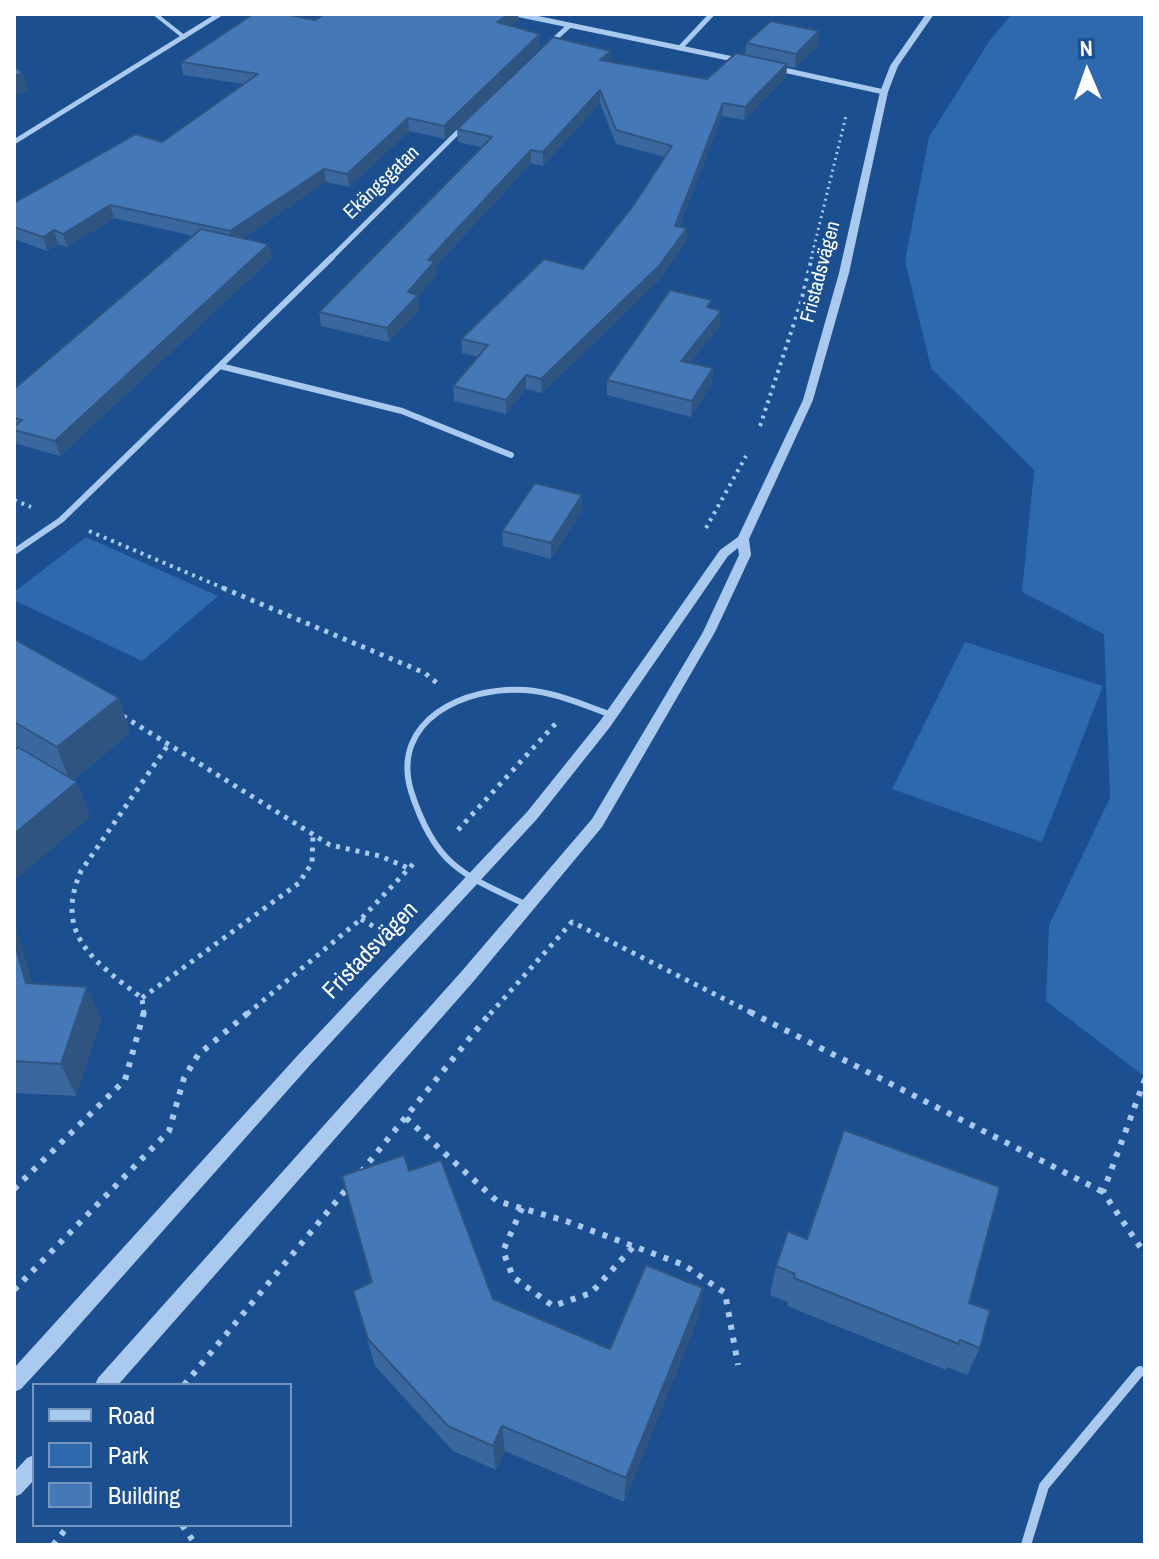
<!DOCTYPE html>
<html>
<head>
<meta charset="utf-8">
<style>
  body { margin:0 }
  #map { position:relative; width:1159px; height:1559px; overflow:hidden; background:#1b4f8f; font-family:"Archivo Narrow",sans-serif }
  canvas { display:block }
  .frame { position:absolute; inset:0; border:16px solid #fff; pointer-events:none }
  .legend { position:absolute; left:32px; top:1383px; width:260px; height:144px; box-sizing:border-box; background:#1b4f8f; border:2px solid #7695bc; margin:0; padding:10px 14px; list-style:none; font-size:24px; color:#fff }
  .legend li { display:flex; align-items:center; gap:16px; height:40px }
  .legend b { width:40px; border:2px solid #7695bc }
  .north { position:absolute; left:1047px; top:32px; width:80px; height:80px; -webkit-text-stroke:6px #1b4f8f; paint-order:stroke; rotate:358deg; font-size:22px; font-weight:700; line-height:32px; text-align:center; color:#fff }
  .north::after { content:''; display:block; margin:auto; width:28px; height:36px; background:#fff; clip-path:polygon(50% 0,100% 100%,50% 72%,0 100%) }
</style>
</head>
<body>
<div id="map">
<canvas width="1159" height="1559"></canvas>
<div class="frame"></div>
<ul class="legend">
<li><b style="height:10px;background:#a9c9ee"></b>Road</li>
<li><b style="height:22px;background:#2e69ad"></b>Park</li>
<li><b style="height:22px;background:#4478b7"></b>Building</li>
</ul>
<div class="north">N</div>
</div>
<script>
const context = document.querySelector('canvas').getContext('2d');
context.lineJoin = 'round';
function fill(path, color) {
  context.fillStyle = color;
  context.fill(path, 'evenodd');
}
function stroke(path, color, width, dash) {
  context.strokeStyle = color;
  context.lineWidth = width;
  context.lineCap = dash ? 'butt' : 'round';
  context.setLineDash(dash || []);
  context.stroke(path);
}
function write(font, color, halo, rows, align = 'center') {
  context.font = font + ' "Archivo Narrow",sans-serif';
  context.lineWidth = 6;
  context.setLineDash([]);
  context.textBaseline = 'middle';
  context.strokeStyle = halo;
  context.fillStyle = color;
  for (const [text, x, y, turn = 0] of rows) {
    context.save();
    context.translate(x, y);
    context.rotate((+turn || 0) * Math.PI / 180);
    context.textAlign = isNaN(turn) ? turn : align;
    if (halo) context.strokeText(text, 0, 0);
    context.fillText(text, 0, 0);
    context.restore();
  }
}
const green = new Path2D(`
  M1012 14H1145V1077L1046 1001 1049 925 1110 798 1104 634 1022 592 1034 470 931 368 905 261 929 137 990 40Z
  M86 537 218 596 142 661 14 600V592Z
  M965 642 1103 686 1042 842 892 789Z`);
const pathFar3 = new Path2D(`
  M811 259 846 116`);
const pathFar2 = new Path2D(`
  M760 426 801 302 812 257
  M14 500 31 507
  M706 528 746 456
  M89 531 228 590`);
const pathFar1 = new Path2D(`
  M223 588 425 673 438 684
  M123 716 330 845 380 856 408 868
  M458 830 557 722
  M361 919 383 932
  M142 998 299 883 312 863 313 835
  M144 1014 142 998C95 962 53 935 81 871L168 745
  M247 1014 361 919 415 862
  M490 1014 572 922 754 1014`);
const path = new Path2D(`
  M750 1012 1103 1192
  M1145 1079 1103 1192 1145 1254
  M406 1118 497 1201 566 1221 684 1265 725 1293 738 1365
  M361 1172 491 1012
  M14 1189 125 1080 144 1012
  M522 1208 503 1251 513 1277 553 1306 591 1293 634 1246
  M14 1290 169 1131 184 1078 198 1055 249 1012
  M184 1385 349 1186
  M182 1525 196 1545
  M53 1545 69 1525`);
const serviceFar1 = new Path2D(`
  M155 14 184 37`);
const service = new Path2D(`
  M527 905C502 893 474 882 453 864 432 846 419 816 411 791 390 720 465 686 525 690 555 692 583 705 612 715`);
const minorFar2 = new Path2D(`
  M516 14 738 60
  M549 44 569 26
  M680 48 712 14
  M779 69 884 92
  M14 142 220 14
  M330 259 464 126`);
const minorFar1 = new Path2D(`
  M220 366 402 411 511 455
  M14 552 61 520 332 257`);
const minor = new Path2D(`
  M1026 1545 1044 1486 1140 1371`);
const tertiary = new Path2D(`
  M926 14H934L898 66 888 92 849 273 813 400 749 539 751 555 715 632 602 827 473 982 118 1385H95L98 1378 461 972 592 819 703 632 739 555 738 548 728 556 610 727 537 819 311 1064 58 1349 21 1389 14 1392V1368L299 1054 527 812 600 721 720 550 738 537 803 400 839 273 880 92 890 66Z
  M34 1455V1480L21 1494 14 1497V1472L27 1458Z`);
const wall = new Path2D(`
  M315 20H519L510 26 540 47 445 139 409 131 349 187 326 182 243 238 269 244 272 258 60 456 17 444 14 435V389L193 236 114 218 67 247 58 244 47 251 14 239V203L162 142 244 84 183 75 181 62Z
  M746 43 818 45 795 68 787 66 786 77 744 120 722 116 679 227 687 228 686 242 659 280 542 393 526 389 506 414 454 401 453 386 478 357 462 353 461 339 583 269 633 206 665 157 616 144 600 103 543 166 531 163 435 267 436 275 418 296 419 309 389 342 321 326 319 312 481 147 458 142 457 129 611 51V62L707 79 745 55Z
  M712 308 720 326 690 363 713 368 712 383 691 417 607 395V380Z
  M582 510 551 559 503 546 502 531Z
  M14 639 119 698 130 733 73 780 77 782 90 817 14 749Z
  M14 922 32 983 87 987 101 1020 76 1096 14 1093Z
  M409 1171 493 1299 610 1349 699 1316 624 1502 505 1451 496 1470 453 1451 375 1366 353 1291 371 1282 342 1176Z
  M776 1266 969 1303 980 1348 967 1375 947 1367 946 1370 787 1306 788 1302 770 1295Z`);
const shadedWall = new Path2D(`
  M509 14H518L519 20 498 35 497 22Z
  M819 31 818 45 795 68 796 54Z
  M540 34V47L445 139 444 126Z
  M611 51V63L600 60Z
  M787 64 786 77 744 120 745 107Z
  M23 73 28 91 14 96V76Z
  M600 90V103L543 166V152Z
  M723 103 722 116 674 239 675 226Z
  M408 118 409 131 349 187 347 174Z
  M531 150V163L435 267 436 275 418 296 419 309 389 342 387 328 428 260Z
  M324 169 326 182 233 245 230 231Z
  M110 205 114 218 67 247 63 234Z
  M687 228 686 242 659 280 542 393 541 379Z
  M54 230 58 244 47 251 43 237Z
  M269 244 272 258 60 456 55 441Z
  M721 311 720 326 680 376 681 361Z
  M713 368 712 383 691 417 692 401Z
  M526 375V389L506 414V400Z
  M582 495V510L551 559V543Z
  M119 698 130 733 70 782 57 747Z
  M77 782 90 817 14 881V834Z
  M14 922 42 1016 26 983 14 941Z
  M87 987 101 1020 76 1096 61 1064Z
  M703 1288 699 1316 624 1502 626 1478Z
  M502 1426 505 1451 496 1470 493 1446Z`);
const building = new Path2D(`
  M253 14H285L315 20 325 14H509L497 22 540 34 444 126 408 118 347 174 324 169 230 231 110 205 63 234 54 230 43 237 14 227V203L136 134 162 142 258 74 181 62Z
  M771 21 819 31 796 54 746 43Z
  M553 37 611 51 600 60 707 79 736 53 787 64 745 107 723 103 675 226 687 228 659 266 541 379 526 375 506 400 453 386 488 345 461 339 544 259 583 269 633 206 672 146 616 130 600 90 543 152 531 150 428 260 435 261 408 292 418 295 387 328 319 312 492 137 457 129Z
  M14 67 23 73 14 76Z
  M201 229 269 244 55 441 14 430V427L22 420 14 418V389Z
  M670 290 712 300 707 307 721 311 681 361 713 368 692 401 607 380Z
  M535 483 582 495 551 543 502 531Z
  M14 639 119 698 57 747 14 722Z
  M18 747 77 782 14 834V751Z
  M14 941 26 983 87 987 61 1064 14 1061Z
  M844 1130 1000 1187 969 1303 990 1310 980 1348 960 1340 959 1344 794 1278 795 1274 776 1266 788 1231 807 1239Z
  M404 1155 409 1171 441 1160 493 1299 610 1349 646 1265 703 1288 626 1478 502 1426 493 1446 448 1426 368 1339 353 1291 372 1282 342 1176Z`);
const farStreetnames = [
  ["Ekängsgatan",382,183,-44],
  ["Fristadsvägen",821,272,-75]
];
const streetNames = [
  ["Fristadsvägen",371,951,-46]
];
fill(green, '#2e69ad');
stroke(pathFar3, '#a9c9ee', 3, [2, 4]);
stroke(pathFar2, '#a9c9ee', 4, [3, 5]);
stroke(pathFar1, '#a9c9ee', 5, [4, 6]);
stroke(path, '#a9c9ee', 6, [5, 8]);
stroke(serviceFar1, '#a9c9ee', 4);
stroke(service, '#a9c9ee', 6);
stroke(minorFar2, '#a9c9ee', 5);
stroke(minorFar1, '#a9c9ee', 6);
stroke(minor, '#a9c9ee', 10);
fill(tertiary, '#a9c9ee');
fill(wall, '#3a679d');
fill(shadedWall, '#305480');
fill(building, '#4478b7');
stroke(building, '#305480', 2);
write('20px', '#fff', '#1b4f8f', farStreetnames);
write('24px', '#fff', '#1b4f8f', streetNames);
</script>
</body>
</html>
